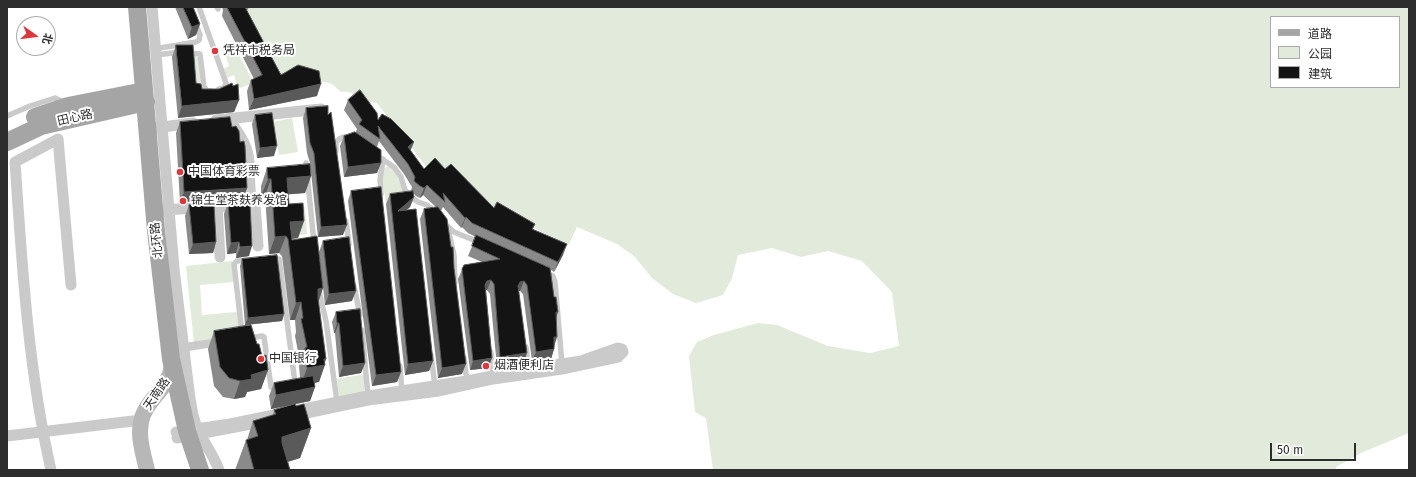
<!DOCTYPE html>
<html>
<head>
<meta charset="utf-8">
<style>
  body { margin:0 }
  #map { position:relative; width:1416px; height:477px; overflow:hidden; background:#fff; font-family:"Fira Sans","Noto Sans SC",sans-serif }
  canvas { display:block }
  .frame { position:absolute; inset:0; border:8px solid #2d2d2d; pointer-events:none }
  .legend { position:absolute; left:1270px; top:16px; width:130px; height:72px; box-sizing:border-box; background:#fff; border:1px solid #ababab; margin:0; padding:5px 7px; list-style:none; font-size:12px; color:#2d2d2d }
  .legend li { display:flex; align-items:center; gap:8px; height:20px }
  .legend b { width:20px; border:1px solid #ababab }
  .north { position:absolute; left:16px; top:16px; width:40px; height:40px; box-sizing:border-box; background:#fff; border:1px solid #ababab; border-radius:50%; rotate:104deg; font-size:11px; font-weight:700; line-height:16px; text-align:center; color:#2d2d2d }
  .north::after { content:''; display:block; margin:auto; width:14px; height:18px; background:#dc373c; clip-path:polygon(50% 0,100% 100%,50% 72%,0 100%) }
  .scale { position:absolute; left:1270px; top:443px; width:86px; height:18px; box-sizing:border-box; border:2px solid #2d2d2d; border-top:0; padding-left:5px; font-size:12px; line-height:14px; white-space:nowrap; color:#2d2d2d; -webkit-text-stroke:3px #fff; paint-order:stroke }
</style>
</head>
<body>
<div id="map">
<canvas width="1416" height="477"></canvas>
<div class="frame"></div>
<ul class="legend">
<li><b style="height:5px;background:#a5a5a5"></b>道路</li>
<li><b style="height:11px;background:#e2eadb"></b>公园</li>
<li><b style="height:11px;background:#141414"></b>建筑</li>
</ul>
<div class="north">北</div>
<div class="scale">50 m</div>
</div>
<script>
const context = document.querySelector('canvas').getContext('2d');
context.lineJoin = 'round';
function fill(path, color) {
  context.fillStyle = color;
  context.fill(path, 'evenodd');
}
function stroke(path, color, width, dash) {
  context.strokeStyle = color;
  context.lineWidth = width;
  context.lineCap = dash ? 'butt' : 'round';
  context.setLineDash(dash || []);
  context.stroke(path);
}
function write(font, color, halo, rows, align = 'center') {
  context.font = font + ' "Fira Sans","Noto Sans SC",sans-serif';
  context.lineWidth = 4;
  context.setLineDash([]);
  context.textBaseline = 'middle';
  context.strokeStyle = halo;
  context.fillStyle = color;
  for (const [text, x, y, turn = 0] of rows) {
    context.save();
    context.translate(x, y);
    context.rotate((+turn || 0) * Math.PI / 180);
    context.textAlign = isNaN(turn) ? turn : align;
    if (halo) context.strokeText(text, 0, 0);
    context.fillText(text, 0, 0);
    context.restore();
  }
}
const green = new Path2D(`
  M245 7H1409V433L1361 453 1336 467 1337 470H713L706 418 695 412 689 356 697 342 714 335 758 323 777 325 828 346 870 353 899 346 892 292 862 261 828 251 801 257 772 248 738 255 732 278 723 295 696 303 673 294 652 278 634 256 617 244 577 227 568 246 533 227 493 209 454 177 459 171 452 166 440 176 428 169 377 103 361 101C356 93 350 91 341 92L332 84 294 74 283 79ZM1271 17H1399V87H1271Z
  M232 42 254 83 240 88 237 86 234 75 227 78 224 69 229 66 223 47Z
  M196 56 199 59 201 94 197 95 190 57Z
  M292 118 298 152 279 155 273 122Z
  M388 166 393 167 409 200 386 203 382 180 383 169Z
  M305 207 307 234 299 235 297 218 284 208Z
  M232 261 234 282 200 285 202 315 237 312 240 336 194 343 186 266Z
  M365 374 364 393 339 397 337 379Z`);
const lane = new Path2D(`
  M199 7 226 83 224 88 219 89
  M217 7 218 9
  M154 49 196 42 199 40 200 35 195 22
  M156 55 180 52 200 54 204 87 207 91H211
  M7 116 30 106 55 98 65 103
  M336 151V142C341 137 344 136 351 138
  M376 155 394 167 401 177 405 190 411 197 418 202 427 205 436 213
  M306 163 314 243
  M381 194 380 180 383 159
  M346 221 349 244
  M445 224 454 232 481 243
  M448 229 454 255 455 282
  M270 258 279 259 295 383 294 385
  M545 273 553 276 555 282 562 364
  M354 286 360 315
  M319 291 326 321 337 402
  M362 330 368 396
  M242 333 234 264 237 261 248 260
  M249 338 262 336 264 337 271 387 278 389
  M183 346 217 341
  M526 347 529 369
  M184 349 215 344
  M491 352 493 375
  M431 355 435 386
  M464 358 467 381
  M267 359 292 355
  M400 366 402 391`);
const street = new Path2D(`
  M152 7 174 269 189 391C191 405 193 421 200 434 206 446 214 456 219 470
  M216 120 321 109
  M231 122C240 135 248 146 249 162 251 175 247 193 255 205
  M155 128 193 123
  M217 206 220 257
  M161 210 255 205 258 246
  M176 432 230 424 368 396 467 381 529 369 562 364 581 361 618 348 622 349 623 352 618 357 562 369 493 379 439 391 368 400 292 416
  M7 436 133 421
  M177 438 267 421
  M51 470C28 369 22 265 15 162L58 139 71 285`);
const secondary = new Path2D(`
  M147 470C143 453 136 432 143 415 151 395 169 388 172 365`);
const primary = new Path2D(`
  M137 7 156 231 171 359 187 431 200 470
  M35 117 68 106 134 93
  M7 142 41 126 146 102`);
const wall = new Path2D(`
  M175 7H193L200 24 196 35 188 39Z
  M222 7H249L247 11 281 75 317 96 249 110 247 91 251 80 254 79 222 16 223 10Z
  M176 45 196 83 202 89 239 100 234 112 178 118 172 57Z
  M348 100 378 120 410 151 424 169H445L494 208 535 224 533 229 563 255 554 272 551 270 554 297 558 312 556 318 554 349 551 359 532 361 523 294 520 291H519L524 363 497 367 490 294 487 290H486L492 358 488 368 470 370 458 279 464 265 482 262 468 256 476 237 468 233 462 227 461 228 443 207 441 211 454 268 462 374 438 378 420 219 424 209 436 207 423 195 420 198 416 196 414 194V197L410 207 406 210 433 361 429 371 405 375 386 204 390 194 411 191 412 187 404 174 379 141 377 147 381 163 377 173 344 177 340 146 344 136 356 132 357 129 344 110Z
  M306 108 328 115 343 235 318 237 310 163 307 153 303 118Z
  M255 115 274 156 257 158 252 124Z
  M180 122 232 127 240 142 247 188 243 199 180 202 176 133Z
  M267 168 311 176 305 193 288 194 289 204 304 221 298 238 292 239V240L323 288 318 302 326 359 319 382 314 383 315 387 310 401 271 409 269 396 274 383 300 378 299 365 300 362 295 336 296 332 295 320H290L282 256 279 253 269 254 265 196H261V186Z
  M351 191 401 372 397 382 372 386 348 201Z
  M228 203 249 256 236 258V253L227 254 224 214Z
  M189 205 216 242 213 253 189 254 185 216Z
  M323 241 352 301 325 305 319 252Z
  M242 259 284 314 282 321 245 325 240 266Z
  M336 312 365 363 361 373 339 377 335 333H334L332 322Z
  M214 331 257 344 268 370 261 389 247 392 245 397 234 399 223 397 214 386 208 349Z
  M296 406 311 428 300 458 288 462 290 470H235L246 440H247L253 421 273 415 274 410Z`);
const shadedWall = new Path2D(`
  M200 24 196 35 188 39 192 27Z
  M321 84 317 96 249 110 254 99Z
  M239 100 234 112 178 118 182 106Z
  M414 142 410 152 408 147Z
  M277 146 274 156 257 158 260 148Z
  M381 163 377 173 344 177 348 167Z
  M311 176 305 193 281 195 287 178Z
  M268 179H271L265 196H261Z
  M427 185 423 195 420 198 424 188Z
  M247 188 243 199 180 202 184 192Z
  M414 197 410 207 394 221 398 211Z
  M466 217 462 227 461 228 465 218Z
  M304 221 298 238 288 239 286 236 279 253 269 254 275 237 290 222Z
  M347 225 343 235 318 237 321 227Z
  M216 242 213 253 189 254 193 244Z
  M239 242 236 253 227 254 231 243Z
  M567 244 563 255 554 272 558 262Z
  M252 246 249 256 236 258 240 247Z
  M491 280 487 290 483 291 487 281Z
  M524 281 520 291 516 292 520 282Z
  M323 288 317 306 318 289Z
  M356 291 352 301 325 305 329 294Z
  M301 302 295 320H290L296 303Z
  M556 312H558L555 321Z
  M284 314 282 321 245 325 248 318Z
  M337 323H339L335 333H334Z
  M554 337H557L554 347Z
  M554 349 551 359 532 361 536 352Z
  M527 353 524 363 497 367 500 357Z
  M492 358 488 368 470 370 473 361Z
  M324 359H326L324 365H325L319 382 301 385 307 368Z
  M433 361 429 371 405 375 408 364Z
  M365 363 361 373 339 377 343 366Z
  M466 364 462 374 438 378 442 368Z
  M268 370 261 389 247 392 245 397 234 399 240 381 251 375Z
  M401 372 397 382 372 386 376 375Z
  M315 387 310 401 271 409 276 395Z
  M311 428 300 458 271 467 282 437Z`);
const building = new Path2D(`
  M183 7H193L200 24 192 27Z
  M227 7H245L281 75 298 65 319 71 321 84 254 99 251 80 262 75Z
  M176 45H193L196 83 201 84 202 89H219L232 83 233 86 238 84 239 100 182 106Z
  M360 90 377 113 378 120 382 114 391 119 414 142 408 147 424 169 435 158 445 169 451 164 494 208 497 202 535 224 532 229 567 244 558 262 472 223 466 217 465 218 443 193 445 202 427 185 424 188 420 186 414 181 415 177 408 164 378 126 380 139 359 124 362 120 348 100Z
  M328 106V115L331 112 347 225 321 227 314 153 310 143 306 108Z
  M272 113 277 146 260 148 255 115Z
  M230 117 232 127 236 126 239 131 240 142 244 141 245 146 247 188 184 192 180 122Z
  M355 132 381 150V163L348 167 344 136Z
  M310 164 311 176 287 178 289 204 303 203 304 221 290 222 292 240 317 236 323 288 318 289V298L326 359H324L325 365 307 368 305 348 307 347 301 319 303 318 301 302 296 303 288 239 286 236 275 237 271 179H268L267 168Z
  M381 187 401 372 376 375 351 191Z
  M413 191 414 197 398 211 416 209 433 361 408 364 390 194Z
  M250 202 252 246 240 247 239 242 231 243 228 203Z
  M214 204 216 242 193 244 189 205Z
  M438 207 447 219 451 247H453L454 268 466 364 442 368 424 209Z
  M476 235 550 268 554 297H556L558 312H556L557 337H554V349L536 352 527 285 524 281 520 282 518 286 527 353 500 357 494 284 491 280 487 281 485 285 492 358 473 361 462 269 464 265 500 259 472 246Z
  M349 237 356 291 329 294 323 241Z
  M277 255 284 314 248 318 242 259Z
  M360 309 365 363 343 366 339 323H337L336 312Z
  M251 325 257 344H259L262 356 266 355 268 370 251 375 252 379 240 381 229 378 220 367 214 331Z
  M313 376 315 387 276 395 274 383Z
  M295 404 296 406 304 404 311 428 282 437V443L290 470H254L246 440 258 436 253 421 276 414 274 410Z`);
const markers = [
  [215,51,4,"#dc373c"],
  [180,172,4,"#dc373c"],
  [183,201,4,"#dc373c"],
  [261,359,4,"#dc373c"],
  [486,366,4,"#dc373c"]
];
const poiNames = [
  ["凭祥市税务局",223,51],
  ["中国体育彩票",188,172],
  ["锦生堂茶麸养发馆",191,201],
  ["中国银行",269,359],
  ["烟酒便利店",494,366]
];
const streetNames = [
  ["田心路",75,118,-13],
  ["北环路",157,240,-96],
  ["天南路",157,394,-56]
];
fill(green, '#e2eadb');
stroke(lane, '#cacaca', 5.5);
stroke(street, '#cacaca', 11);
stroke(secondary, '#b7b7b7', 16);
stroke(primary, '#a5a5a5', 18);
fill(wall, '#8a8a8a');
fill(shadedWall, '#5a5a5a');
fill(building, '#141414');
stroke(building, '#5a5a5a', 1);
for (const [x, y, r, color] of markers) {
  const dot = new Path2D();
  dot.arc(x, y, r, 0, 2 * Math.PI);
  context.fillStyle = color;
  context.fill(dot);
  stroke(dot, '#fff', 1.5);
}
write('12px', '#2d2d2d', '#fff', poiNames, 'left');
write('12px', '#2d2d2d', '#fff', streetNames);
</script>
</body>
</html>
